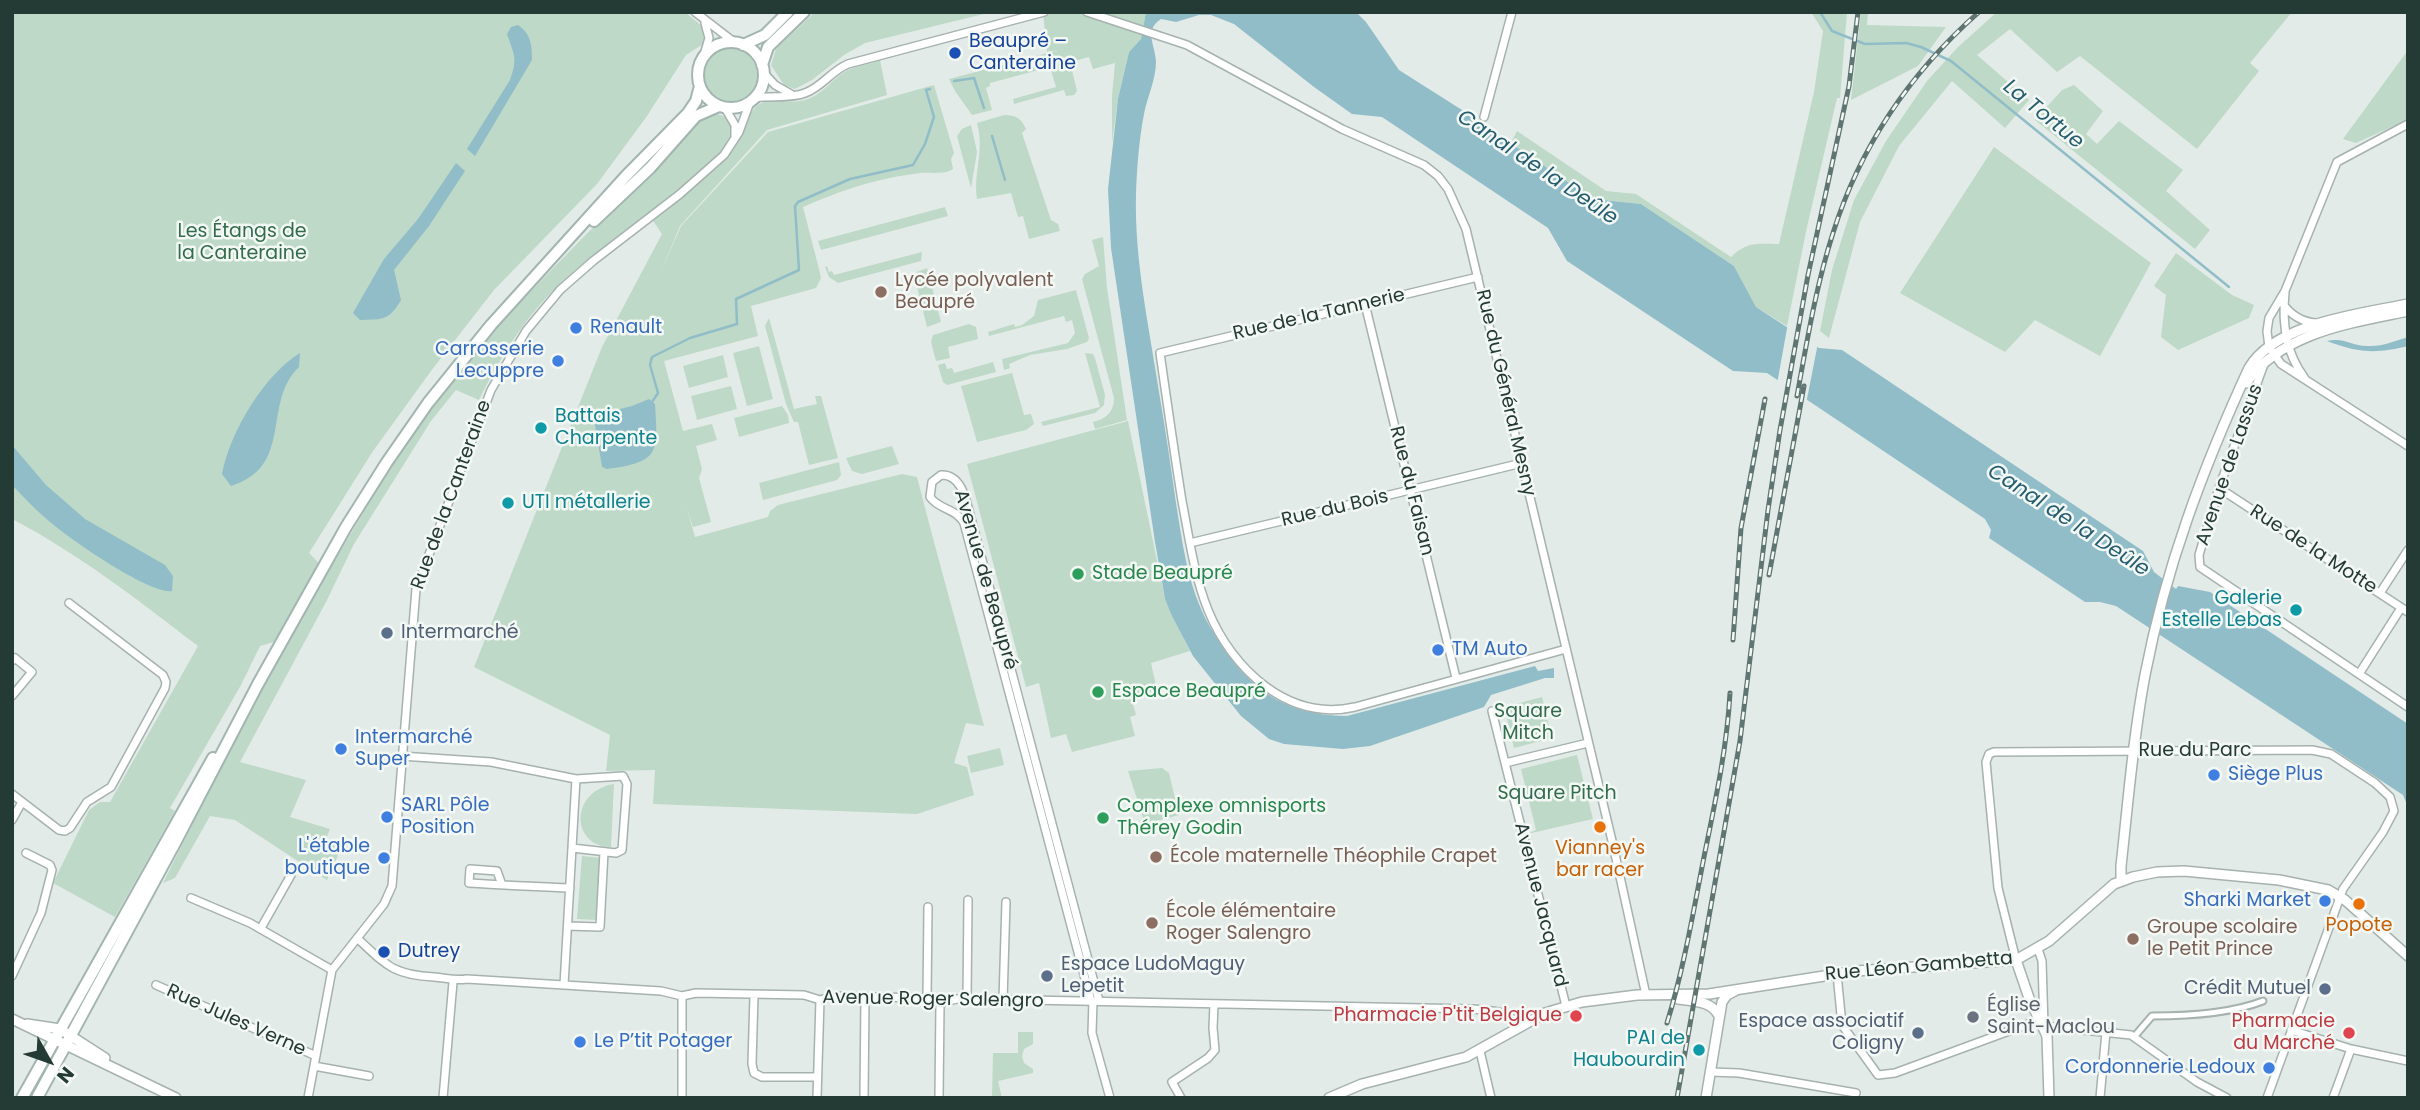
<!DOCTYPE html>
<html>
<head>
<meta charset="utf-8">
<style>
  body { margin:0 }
  #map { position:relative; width:2420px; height:1110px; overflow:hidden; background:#e3ebe8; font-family:Poppins,sans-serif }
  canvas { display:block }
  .frame { position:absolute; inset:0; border:14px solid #243a35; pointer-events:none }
  .north { position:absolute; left:14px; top:1026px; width:70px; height:70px; -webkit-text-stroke:5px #f3f8f5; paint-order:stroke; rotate:130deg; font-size:19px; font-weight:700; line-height:28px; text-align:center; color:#243a35 }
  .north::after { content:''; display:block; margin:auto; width:24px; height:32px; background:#243a35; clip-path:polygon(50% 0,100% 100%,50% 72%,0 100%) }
</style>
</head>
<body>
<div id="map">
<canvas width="2420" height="1110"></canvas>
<div class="frame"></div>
<div class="north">N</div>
</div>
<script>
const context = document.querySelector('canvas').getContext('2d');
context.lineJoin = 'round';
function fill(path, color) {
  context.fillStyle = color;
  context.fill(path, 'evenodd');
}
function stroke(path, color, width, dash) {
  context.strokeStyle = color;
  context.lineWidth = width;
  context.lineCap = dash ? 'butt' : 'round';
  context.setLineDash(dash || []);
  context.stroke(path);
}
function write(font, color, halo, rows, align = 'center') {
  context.font = font + ' Poppins,sans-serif';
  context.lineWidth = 5;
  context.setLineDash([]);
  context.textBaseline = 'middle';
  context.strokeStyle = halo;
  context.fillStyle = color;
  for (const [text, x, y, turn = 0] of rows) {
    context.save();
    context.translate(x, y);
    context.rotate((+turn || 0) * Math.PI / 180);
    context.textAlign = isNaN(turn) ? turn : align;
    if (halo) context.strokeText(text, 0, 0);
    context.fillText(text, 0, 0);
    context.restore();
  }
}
const green = new Path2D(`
  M12 12H685L704 28 705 43 686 55 647 116 597 184 494 290 431 371 373 451 309 553 319 563 277 641 260 646 241 685 170 808 175 811 115 917 53 883 89 810 100 802H110L198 646C138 600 79 554 12 519Z
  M815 12H992L865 43 844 55 812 80 795 89 784 85 771 65 776 49Z
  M1043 12H1146L1141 39 1129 52 1118 99 1112 143V96L1115 63 1093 69 1089 57 1070 62 1077 91 1074 95 1066 96 1064 90 1014 104 1013 99 1056 87 1050 67 990 83V86L986 88 992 110 972 115 955 91 949 79 1059 50 1047 52Z
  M1811 12H1847L1840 98H1837L1807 227 1787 326 1756 307 1734 266 1641 204 1593 199 1511 143 1517 131 1606 191 1636 194 1731 257C1747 241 1758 244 1779 244L1814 92 1823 31Z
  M1861 12H1868L1867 25 1946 27 1918 66 1851 100Z
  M1997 12H2292L2250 63 2259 71 2197 149 2080 56 2057 72 2010 29 1977 55 2029 100 2005 128 1952 81 1899 146 1860 222 1829 338 1820 331 1832 270 1854 200 1886 141 1927 81 1957 48Z
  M703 75a27 27 0 1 1 54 0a27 27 0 1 1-54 0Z
  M2408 50V134L2398 124 2356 143 2343 139Z
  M880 60 887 95 767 130 680 226 660 274 681 226 768 132 934 85 954 153 951 159 953 169C944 175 931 172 920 173 874 179 845 189 803 207L819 269 821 278 816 288 751 306 758 336 664 361 683 431 712 424 717 440 696 446 702 469 699 478 711 522 693 527 687 509 695 537 768 517 770 511 778 505 902 474 917 477C938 560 962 643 984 726L966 723 954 763 967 767 974 795 917 814 653 804 655 770 606 771 610 735 474 667 602 347 662 234 648 213C620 236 589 256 563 281 527 314 500 357 479 400L456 390 431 421 354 544 326 602 240 762 306 780 290 817 330 829 326 839 342 846 327 880 235 820 210 816 175 878 163 883C220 769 277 656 343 547 373 496 402 447 438 400 516 297 613 211 702 117 715 113 722 112 731 123L747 120C761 88 783 108 808 99 823 94 834 77 848 70 858 66 869 64 880 60Z
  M2074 85 2103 111 2086 134 2097 144 2119 121 2183 170 2166 191 2210 230 2195 249 2035 120 2062 90Z
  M1004 115C1016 115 1021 118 1026 129L1022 133 1051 220 1058 224 1060 231 1029 239 1023 216 1018 217 1011 193 977 199C973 171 985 153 977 123Z
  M971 125 977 152 971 188 957 136 962 129Z
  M1994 147 2151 263 2100 356 2035 320 2005 352 1900 293Z
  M945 207 948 216 821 250 818 241Z
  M1103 237 1107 288 1127 420 1095 429 1093 422C1106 419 1114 412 1114 398L1082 279 1085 274 1099 266 1092 240Z
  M922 252 921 261 838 283 829 277 825 267 827 266 829 272 832 271 834 275Z
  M2176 253 2232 295 2254 305 2249 318 2178 350 2161 337 2166 295 2154 286Z
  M927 268 941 322 927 327 915 279 917 272Z
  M1076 290 1089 338 1087 342 1067 349 1030 355 1009 364 1010 368 1004 370 1002 359 1068 343 1075 333 1072 320 1066 322 1064 316 989 336 988 332 1014 324 1015 327 1022 325 1034 316 1038 300Z
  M769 318 794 409 817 404 815 396H821L838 458 809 465 798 422H794L786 404 765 326Z
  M969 324 976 327 978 339 948 347 950 358 936 361 931 342 933 335Z
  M759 346 773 399 747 406 733 353Z
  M1085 353 1093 354 1095 358 1105 395 1104 405 1095 413 1043 426 1041 422 1100 407Z
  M723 355 728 377 689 388 683 366Z
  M993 362 996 372 947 385 943 382 938 365 945 363 947 369 952 368 954 373Z
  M1012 373 1024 415 1031 414 1034 424 1026 430 977 442 961 386Z
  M731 386 737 409 697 420 691 396Z
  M782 406 788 415 789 423 739 437 734 418Z
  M1128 421 1165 599 1190 651 1151 663 1157 690 1131 697 1136 715 1130 717 1135 736 1072 752 1066 734 1051 738 1039 683 1026 687 967 464Z
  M892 446 899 464 862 474 852 471 846 458Z
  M839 462 841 475 837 480 763 500 759 483Z
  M1542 697 1552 738 1514 748 1504 707Z
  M1000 748 1004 765 971 773 967 756Z
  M1577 755 1593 819 1527 834 1536 830 1521 769Z
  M1162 768 1169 773 1179 815 1145 824 1128 771Z
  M614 784 611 847C570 846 570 791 614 784Z
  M582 856 601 858 596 920 577 919Z
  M1018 1032H1033V1044L1024 1049 1022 1056 1024 1063 1033 1069V1073L998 1081 1002 1098H992L993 1053H1018Z`);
const water = new Path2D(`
  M1146 12H1356L1366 22 1399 70 1462 110 1593 199 1641 204 1734 266 1756 307 1819 348 1842 350 2143 551 2154 572 2176 589 2178 586 2210 592 2408 724V807L2403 795 2116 606 2100 602H2085L1989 538 1991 530 1985 519 1767 373 1733 371 1567 261 1548 228 1382 117 1352 114 1314 87 1234 24 1211 15H1199L1176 22 1161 19C1143 30 1156 47 1156 62 1156 79 1147 98 1144 114 1139 140 1137 167 1136 193 1134 261 1150 331 1160 398 1166 433 1171 468 1176 503 1183 546 1188 587 1209 625 1242 683 1279 716 1347 716L1535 666 1538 671 1554 668V678H1545L1491 695 1484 707 1370 746 1343 749 1284 744 1269 739 1241 716 1193 656 1172 616 1165 599 1155 542 1111 248 1108 189 1118 99 1129 52 1141 39Z
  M518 25C531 34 532 45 532 60L475 156 467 149 510 80C518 58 514 55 507 34L511 27Z
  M456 163 465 171 429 226 394 270 401 300C389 321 383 319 360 320L353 313 384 259 418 219Z
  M2408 337V346C2375 354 2359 353 2327 341 2346 337 2350 346 2367 346 2382 347 2394 341 2408 337Z
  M300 353 299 367C261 403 295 466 231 486L222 474C230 432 264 375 300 353Z
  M649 399 655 404C658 453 660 462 607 469L602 467 594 418 596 415 632 406Z
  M12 445 46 485 85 519 165 565 173 576 172 591C153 595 82 547 64 533 45 519 28 502 12 485Z`);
const pier = new Path2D(`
  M1788 323 1818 343 1806 404 1777 384Z`);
const stream = new Path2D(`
  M1820 12 1832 31 1865 44 1906 43 1921 47 1951 61 2229 287
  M954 81 974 78 984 108
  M992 136 1005 180
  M652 402 658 393 650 365 652 357 690 338 737 324 736 299 799 270 795 206 798 202 850 179 913 165 925 144 934 117 926 90 930 89`);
const pedestrian = new Path2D(`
  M2134 1037 2152 1016C2185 1016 2232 1013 2263 1001`);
const minor = new Path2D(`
  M695 12 734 42
  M1087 12 1187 45 1342 129 1424 165 1438 176 1448 189 1466 229 1613 845 1646 995
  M704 55 709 38 705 23
  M763 72 775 85 791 94
  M754 98C771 95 790 99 805 93 822 87 831 71 848 64L1044 12
  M725 108 735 125V136
  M1484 117 1512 12
  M2408 124 2337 162 2285 291 2269 318 2267 331 2269 347 2281 364 2408 446
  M1478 277 1160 353C1167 402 1174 451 1182 501 1189 537 1194 575 1208 610 1232 669 1288 722 1355 707L1566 649
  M2285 292C2282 322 2285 352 2304 377
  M1365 304 1456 678
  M2283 304C2291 315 2303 322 2316 323
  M2264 364 2219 488 2199 555 2200 567 2408 707
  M2219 488 2408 612
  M1190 543 1522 463
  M2380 593 2408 550
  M12 661 15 658 32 672 12 696
  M2359 674 2401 608
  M1492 711 1566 1006
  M401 756 491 762 576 779 623 776 627 784 622 850 616 853 572 848
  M1505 763 1588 743
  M12 794 59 830 65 831 70 828 87 802 111 787 165 688 166 682 163 675 69 603
  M12 820 22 802
  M502 885 497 871 470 869 469 883C503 885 536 887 570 888
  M191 898 250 923 332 970
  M568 926 600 927 604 852
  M261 928 291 875
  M357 938C386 965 393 975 434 977 447 978 454 981 467 979L661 991 682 996 696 993 804 995 820 1000 833 996 921 998 940 1003 957 999H980L1472 1009C1492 1011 1508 1009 1519 1027
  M2038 949 2042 961 2044 1026 2131 1035 2197 1082 2227 1098
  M2016 960 1998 888 1986 762 1989 754 1994 752 2312 750 2331 754 2375 783 2390 797 2394 811 2383 832 2343 889 2267 1098
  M1837 974 1842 1025 1878 1075 1895 1073 2039 1020
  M12 976 41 913 52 870 50 865 26 853
  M156 985 316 1056
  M564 985 576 779
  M754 995 752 1064 754 1073 762 1077H817
  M927 999 928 907
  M967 999 968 900
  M1003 1000 1006 902
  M1091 1001 964 523C956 508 939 510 930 497L932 482 941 475C964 474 967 506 972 522L1099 1001
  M1093 1001 1092 1033 1110 1098
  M2291 1030 2351 1049 2408 1061
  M1480 1051 1491 1098
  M314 1066 369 1076
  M1710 1072 1739 1073 1856 1093
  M308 1098 332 970 384 904 392 886 416 589 491 390 526 331 560 290 593 261 680 194 724 155 739 132 750 102
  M443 1098 453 982
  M682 1098V996
  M817 1098 820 1000
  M864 1098 865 997
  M939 1098 940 1003
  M1181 1098 1172 1082 1208 1058 1215 1050 1213 1028 1214 1004
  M2100 1098 2106 1032
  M2333 1098 2351 1049`);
const tertiary = new Path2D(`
  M2246 383C2282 332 2351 323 2408 311
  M2121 881V866C2128 803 2133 738 2145 675 2166 566 2203 468 2249 368 2276 323 2360 314 2408 304
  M2016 960 2029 998 2047 1036 2049 1098
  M1678 999C1694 1001 1712 1001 1719 1016
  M12 1019 176 1098
  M27 1024 60 1029 105 1058
  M1329 1098 1362 1084 1466 1057 1545 1013 1582 1002 1637 995 1709 994 1856 971 2016 960 2049 941 2114 884 2133 877 2157 872 2184 871 2279 880 2328 890 2345 900 2408 956
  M1706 1098 1722 1002 1727 995 1735 991`);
const secondary = new Path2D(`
  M698 75a33 33 0 1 1 66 0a33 33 0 1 1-66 0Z
  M743 45 765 35 788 12
  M762 65 768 47 804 12
  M594 221 650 168 696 116 719 106
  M22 1098 213 758
  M37 1098 175 843 258 684 346 527 387 462 428 403 491 325 625 177 688 113 696 101 700 86`);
const rail = new Path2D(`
  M1797 396C1807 341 1816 286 1833 233 1860 147 1911 72 1979 12
  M1769 575 1804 386
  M1733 640 1741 528 1765 399
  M1667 1023C1684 968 1693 913 1704 857 1715 803 1727 748 1730 693
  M1677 1098 1740 741 1768 510 1780 430 1808 275 1849 86 1858 12`);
const markers = [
  [955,53,7,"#1a4fb4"],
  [881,292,7,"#8d6e63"],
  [576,328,7,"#3f7fe0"],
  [558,361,7,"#3f7fe0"],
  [541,428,7,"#0f9aa8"],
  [508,503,7,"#0f9aa8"],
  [1078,574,7,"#2e9e5b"],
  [2296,610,7,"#0f9aa8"],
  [387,633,7,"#5c6f8a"],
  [1438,650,7,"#3f7fe0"],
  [1098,692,7,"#2e9e5b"],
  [341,749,7,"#3f7fe0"],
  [2214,775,7,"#3f7fe0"],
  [387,817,7,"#3f7fe0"],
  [1103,818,7,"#2e9e5b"],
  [1600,827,7,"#e8710a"],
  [1156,857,7,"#8d6e63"],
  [384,858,7,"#3f7fe0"],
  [2325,901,7,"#3f7fe0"],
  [2359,904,7,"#e8710a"],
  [1152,923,7,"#8d6e63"],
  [2133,939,7,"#8d6e63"],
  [384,952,7,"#1a4fb4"],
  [1047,976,7,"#5c6f8a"],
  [2325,989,7,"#5c6f8a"],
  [1576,1016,7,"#e0444e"],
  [1973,1017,7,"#6b7280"],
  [1918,1033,7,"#5c6f8a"],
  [2349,1033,7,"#e0444e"],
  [580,1042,7,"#3f7fe0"],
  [1699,1050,7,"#0f9aa8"],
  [2269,1068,7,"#3f7fe0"]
];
const transitNames = [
  ["Beaupré –",969,42],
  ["Canteraine",969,64],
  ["Dutrey",398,952]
];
const parkNames = [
  ["Les Étangs de",242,232],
  ["la Canteraine",242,254],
  ["Square",1528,712],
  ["Mitch",1528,734],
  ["Square Pitch",1557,794]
];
const educationNames = [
  ["Lycée polyvalent",895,281],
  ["Beaupré",895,303],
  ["École maternelle Théophile Crapet",1170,857],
  ["École élémentaire",1166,912],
  ["Roger Salengro",1166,934],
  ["Groupe scolaire",2147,928],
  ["le Petit Prince",2147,950]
];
const streetNames = [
  ["Rue de la Tannerie",1319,315,-13],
  ["Rue du Général Mesny",1505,393,77],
  ["Avenue de Lassus",2230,465,-71],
  ["Rue du Faisan",1411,491,76],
  ["Rue de la Canteraine",452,495,-70],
  ["Rue du Bois",1335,509,-13],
  ["Rue de la Motte",2313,550,33],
  ["Avenue de Beaupré",985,580,74],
  ["Rue du Parc",2195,751],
  ["Avenue Jacquard",1540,905,76],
  ["Rue Léon Gambetta",1919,967,-5],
  ["Avenue Roger Salengro",933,1000,1],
  ["Rue Jules Verne",236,1021,24]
];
const shopNames = [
  ["Renault",590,328],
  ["Carrosserie",544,350,"right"],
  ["Lecuppre",544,372,"right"],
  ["TM Auto",1452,650],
  ["Intermarché",355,738],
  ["Super",355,760],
  ["Siège Plus",2228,775],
  ["SARL Pôle",401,806],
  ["Position",401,828],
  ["L'étable",370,847,"right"],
  ["boutique",370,869,"right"],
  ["Sharki Market",2311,901,"right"],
  ["Le P’tit Potager",594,1042],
  ["Cordonnerie Ledoux",2255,1068,"right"]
];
const cultureNames = [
  ["Battais",555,417],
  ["Charpente",555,439],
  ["UTI métallerie",522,503],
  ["Galerie",2282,599,"right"],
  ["Estelle Lebas",2282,621,"right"],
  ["PAI de",1685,1039,"right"],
  ["Haubourdin",1685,1061,"right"]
];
const leisureNames = [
  ["Stade Beaupré",1092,574],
  ["Espace Beaupré",1112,692],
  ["Complexe omnisports",1117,807],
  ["Thérey Godin",1117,829]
];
const serviceNames = [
  ["Intermarché",401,633],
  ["Espace LudoMaguy",1061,965],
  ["Lepetit",1061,987],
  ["Crédit Mutuel",2311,989,"right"],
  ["Espace associatif",1904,1022,"right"],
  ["Coligny",1904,1044,"right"]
];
const foodNames = [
  ["Vianney's",1600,849],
  ["bar racer",1600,871],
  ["Popote",2359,926]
];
const worshipNames = [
  ["Église",1987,1006],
  ["Saint-Maclou",1987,1028]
];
const healthNames = [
  ["Pharmacie P'tit Belgique",1562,1016],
  ["Pharmacie",2335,1022],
  ["du Marché",2335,1044]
];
const waterNames = [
  ["La Tortue",2043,115,39],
  ["Canal de la Deûle",1537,168,34],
  ["Canal de la Deûle",2068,521,33]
];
fill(green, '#bed9c7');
fill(water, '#91bdc9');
fill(pier, '#e3ebe8');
stroke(stream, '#91bdc9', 2.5);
stroke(pedestrian, '#a6b2af', 9);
stroke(minor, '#a6b2af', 10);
stroke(tertiary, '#a6b2af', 12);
stroke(secondary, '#a2b5b0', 14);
stroke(pedestrian, '#fff', 5);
stroke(minor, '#fff', 7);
stroke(tertiary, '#fff', 9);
stroke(secondary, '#fff', 10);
stroke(rail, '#5f7571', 5);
stroke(rail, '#f3f8f5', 2.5, [8]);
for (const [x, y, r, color] of markers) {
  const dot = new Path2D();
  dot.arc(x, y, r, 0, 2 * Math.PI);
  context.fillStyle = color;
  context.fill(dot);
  stroke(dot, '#f3f8f5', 2.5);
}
write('19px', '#164399', '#f3f8f5', transitNames, 'left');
write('19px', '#336c4d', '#f3f8f5', parkNames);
write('19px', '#785e54', '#f3f8f5', educationNames, 'left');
write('19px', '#243a35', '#f3f8f5', streetNames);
write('19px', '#366cbe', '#f3f8f5', shopNames, 'left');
write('19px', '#0d838f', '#f3f8f5', cultureNames, 'left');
write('19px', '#27864d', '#f3f8f5', leisureNames, 'left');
write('19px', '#4e5e75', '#f3f8f5', serviceNames, 'left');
write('19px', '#c56008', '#f3f8f5', foodNames);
write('19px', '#5b616d', '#f3f8f5', worshipNames, 'left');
write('19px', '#be3a42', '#f3f8f5', healthNames, 'right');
write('italic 21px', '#265e6f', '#f3f8f5', waterNames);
</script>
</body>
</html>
